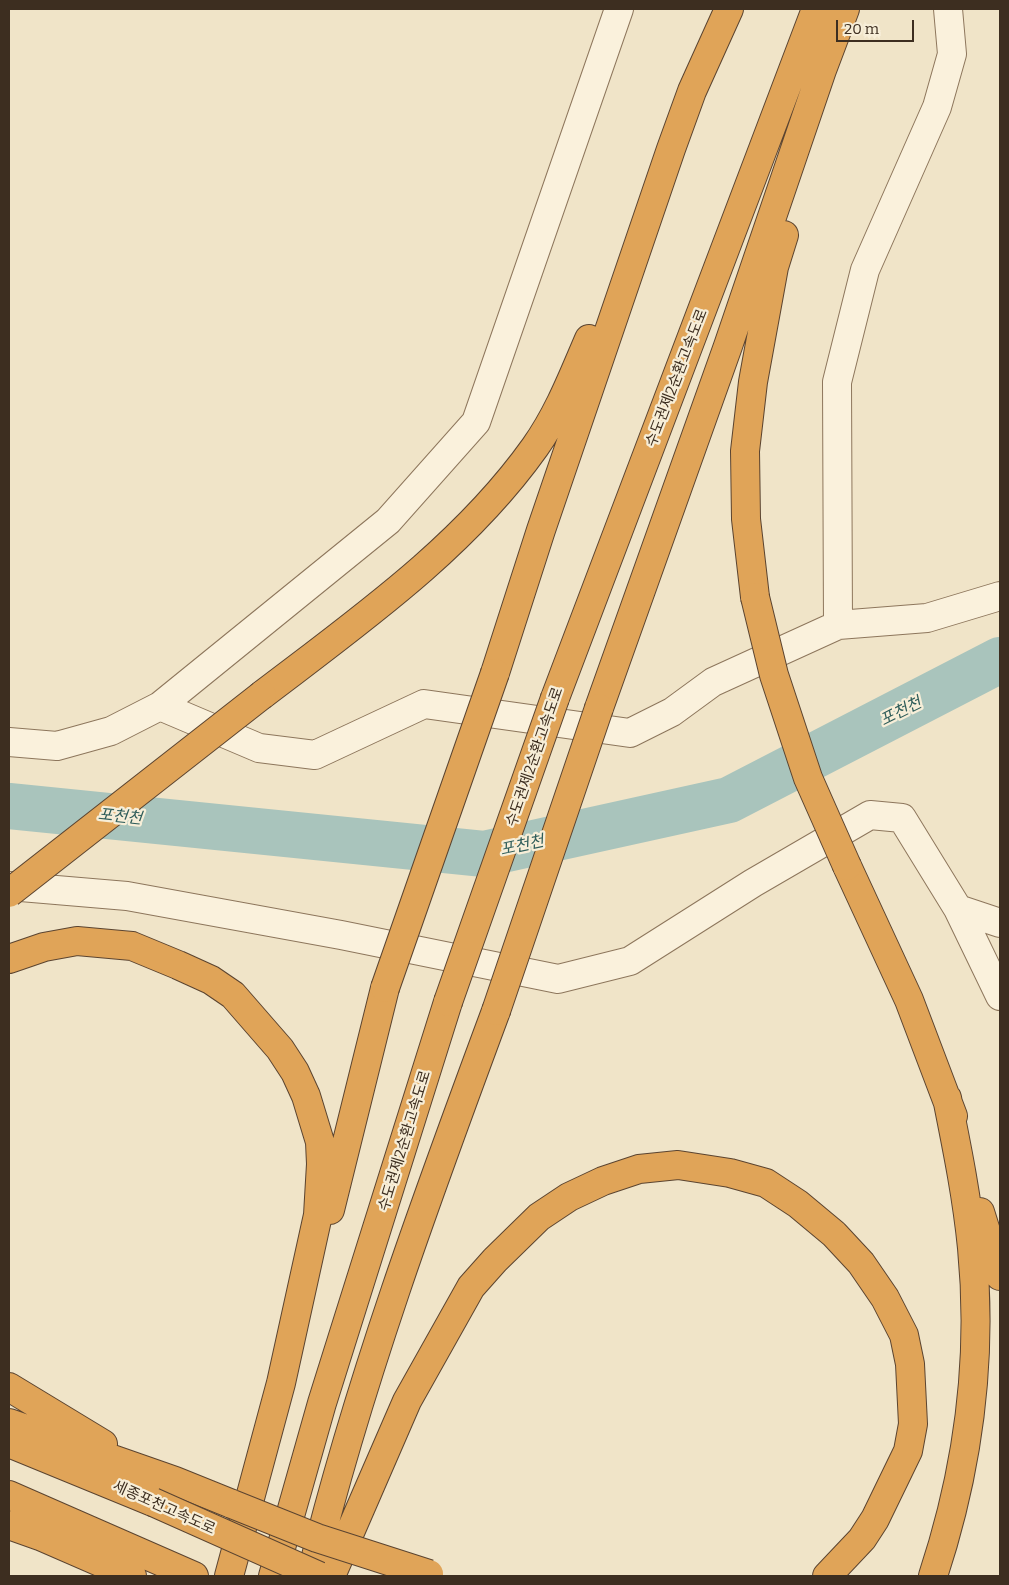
<!DOCTYPE html>
<html>
<head>
<meta charset="utf-8">
<style>
  body { margin:0 }
  #map { position:relative; width:1009px; height:1585px; overflow:hidden; background:#f0e4c8; font-family:Bitter,serif }
  canvas { display:block }
  .frame { position:absolute; inset:0; border:10px solid #3d2e20; pointer-events:none }
  .scale { position:absolute; left:836px; top:20px; width:78px; height:22px; box-sizing:border-box; border:2px solid #3d2e20; border-top:0; padding-left:6px; font-size:15px; line-height:18px; white-space:nowrap; color:#3d2e20; -webkit-text-stroke:4px #f7eed8; paint-order:stroke }
</style>
</head>
<body>
<div id="map">
<canvas width="1009" height="1585"></canvas>
<div class="frame"></div>
<div class="scale">20 m</div>
</div>
<script>
const context = document.querySelector('canvas').getContext('2d');
context.lineJoin = 'round';
function stroke(path, color, width, dash) {
  context.strokeStyle = color;
  context.lineWidth = width;
  context.lineCap = dash ? 'butt' : 'round';
  context.setLineDash(dash || []);
  context.stroke(path);
}
function write(font, color, halo, rows, align = 'center') {
  context.font = font + ' Bitter,"Noto Sans KR",serif';
  context.lineWidth = 4.5;
  context.setLineDash([]);
  context.textBaseline = 'middle';
  context.strokeStyle = halo;
  context.fillStyle = color;
  for (const [text, x, y, turn = 0] of rows) {
    context.save();
    context.translate(x, y);
    context.rotate((+turn || 0) * Math.PI / 180);
    context.textAlign = isNaN(turn) ? turn : align;
    if (halo) context.strokeText(text, 0, 0);
    context.fillText(text, 0, 0);
    context.restore();
  }
}
const river = new Path2D(`
  M9 806 484 854 729 800 1000 660`);
const minor = new Path2D(`
  M838 625 837 382 865 270 937 107 952 54 948 9
  M160 706 259 748 315 755 424 704 630 733 672 712 713 682 838 625 927 618 1000 596
  M9 742 57 746 111 731 160 706 388 521 476 422 619 9
  M9 886 127 896 341 935 558 979 630 961 753 883 870 815 902 818 958 909 1000 996
  M958 909 1000 923`);
const highway = new Path2D(`
  M755 597 746 519 745 451 753 382 774 267 784 235
  M495 673 541 530 671 149 692 91 729 9
  M262 695C359 621 464 547 535 447 559 413 573 376 589 339
  M555 698 816 9
  M599 708 728 346 822 70 845 9
  M847 866 909 1000 953 1116
  M9 959 44 947 77 941 132 946 178 965 211 980 233 995 280 1049 295 1072 306 1096 320 1142 321 1164 318 1215 281 1383 229 1576
  M330 1210 385 988
  M980 1212 1000 1276
  M9 1387 103 1444
  M9 1423 175 1481 232 1504
  M9 1443 153 1502
  M9 1495 194 1576
  M9 1525 40 1536 132 1576
  M273 1576 322 1403 448 1002
  M311 1576C358 1384 427 1197 496 1011
  M331 1576 407 1401 471 1287 495 1260 539 1217 569 1197 603 1181 639 1169 678 1165 730 1173 766 1183 798 1204 834 1234 861 1263 885 1298 904 1335 910 1364 913 1424 908 1451 875 1519 862 1539 827 1576
  M933 1576C968 1470 983 1360 972 1248 967 1197 957 1148 947 1098`);
const highwayBridge = new Path2D(`
  M755 597 774 675 808 778 847 866
  M9 893 262 695
  M385 988 495 673
  M448 1002 555 698
  M496 1011 599 708
  M153 1502 319 1576
  M232 1504 317 1538 429 1574`);
const streetNames = [
  ["수도권제2순환고속도로",677,378,-69],
  ["수도권제2순환고속도로",535,757,-71],
  ["수도권제2순환고속도로",405,1141,-73],
  ["세종포천고속도로",164,1508,24]
];
const waterNames = [
  ["포천천",901,712,-27],
  ["포천천",120,817,6],
  ["포천천",522,846,-12]
];
stroke(river, '#a9c4bc', 46);
stroke(minor, '#8d765c', 30);
stroke(highway, '#5b4430', 30);
stroke(minor, '#faf1dc', 28);
stroke(highway, '#e0a458', 28);
stroke(highwayBridge, '#5b4430', 30, []);
stroke(highwayBridge, '#e0a458', 28);
write('15px', '#3d2e20', '#f7eed8', streetNames);
write('italic 16px', '#2f5d5a', '#f7eed8', waterNames);
</script>
</body>
</html>
